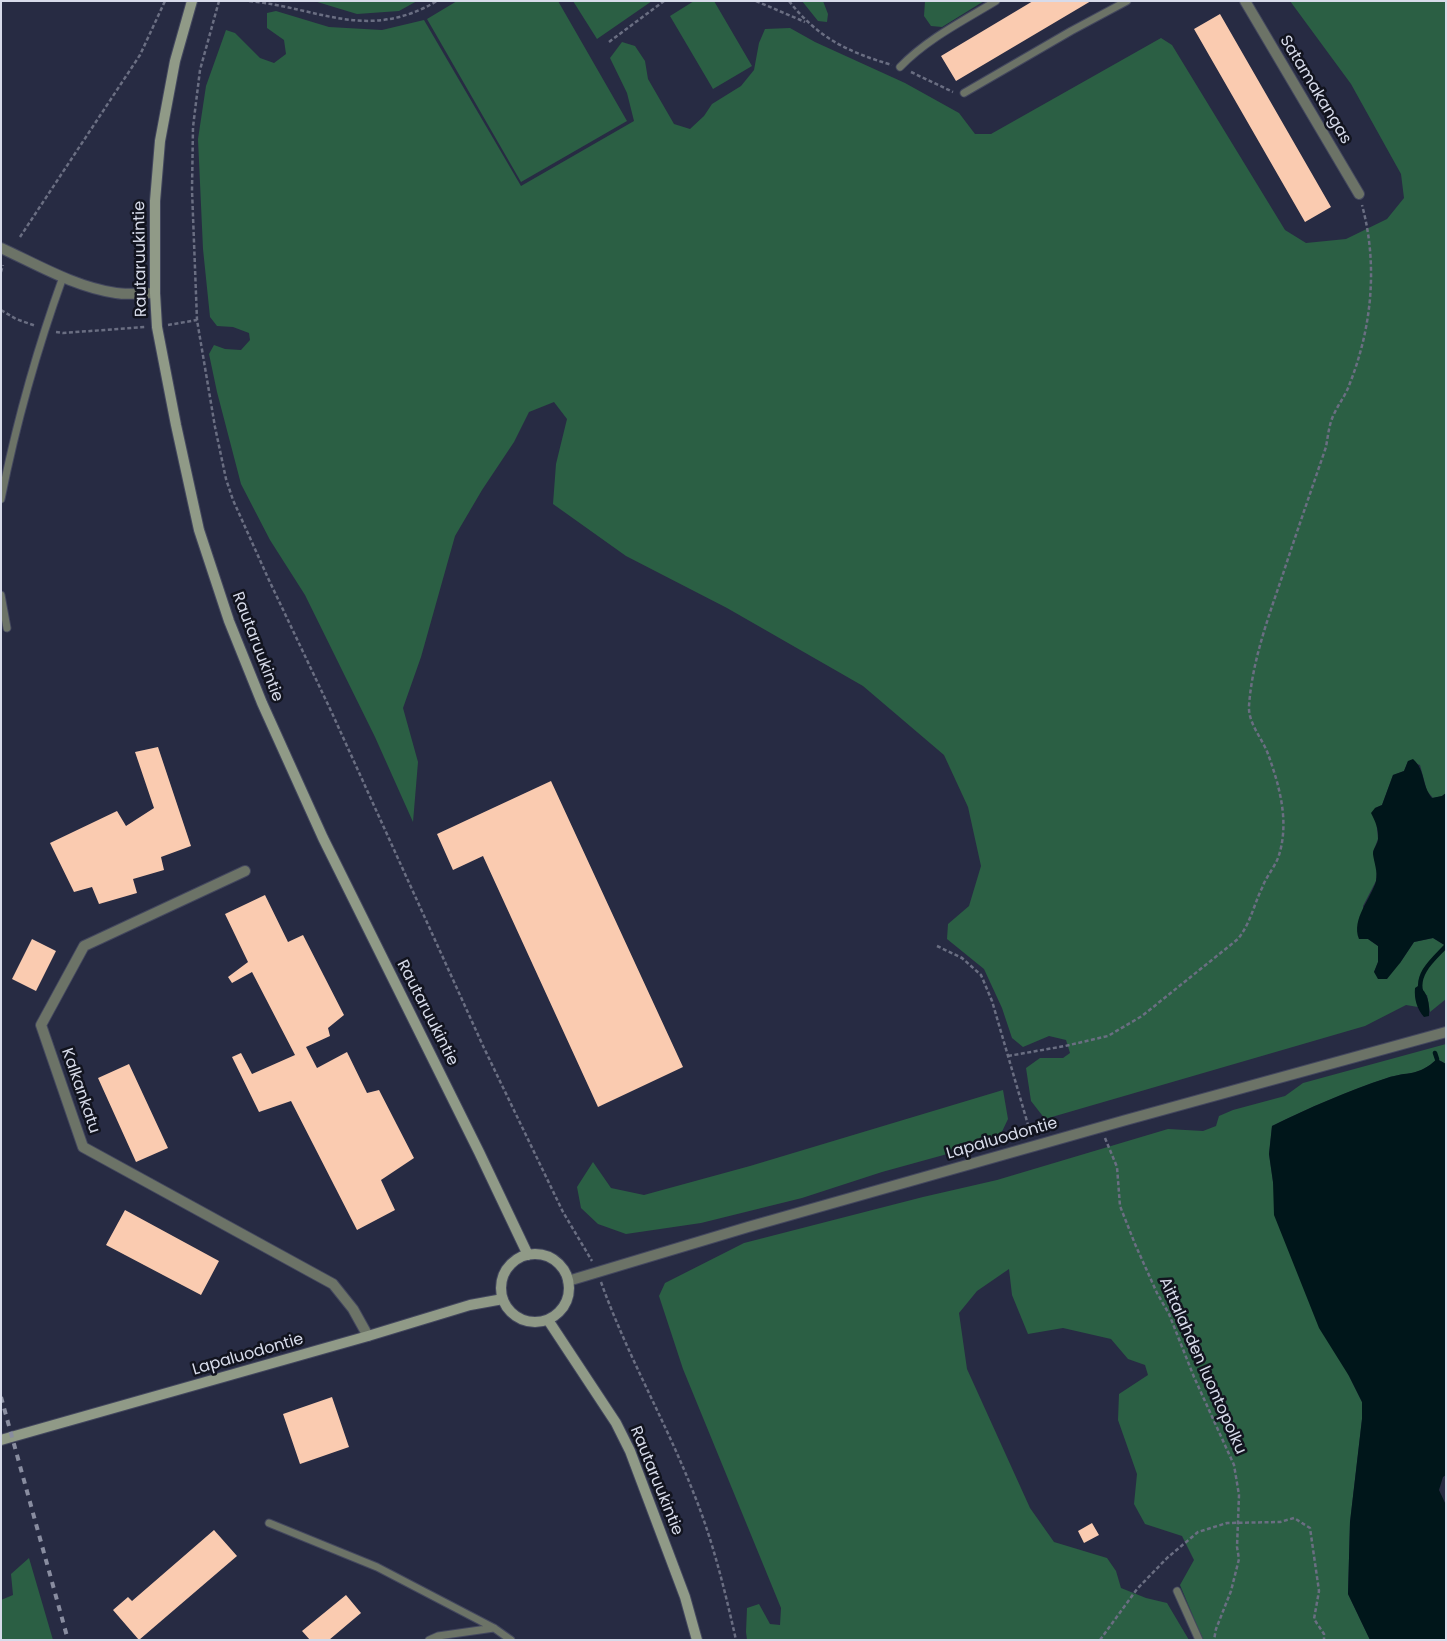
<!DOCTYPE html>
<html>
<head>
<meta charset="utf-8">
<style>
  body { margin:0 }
  #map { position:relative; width:1447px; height:1641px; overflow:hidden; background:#272b43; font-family:Poppins,sans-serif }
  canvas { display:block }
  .frame { position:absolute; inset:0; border:2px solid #d7dbea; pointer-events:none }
</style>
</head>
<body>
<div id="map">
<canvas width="1447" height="1641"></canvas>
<div class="frame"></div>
</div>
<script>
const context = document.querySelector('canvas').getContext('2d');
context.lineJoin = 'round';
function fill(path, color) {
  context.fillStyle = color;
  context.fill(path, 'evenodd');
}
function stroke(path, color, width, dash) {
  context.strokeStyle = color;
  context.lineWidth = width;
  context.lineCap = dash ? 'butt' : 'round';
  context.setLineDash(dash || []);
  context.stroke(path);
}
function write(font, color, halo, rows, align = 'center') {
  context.font = font + ' Poppins,sans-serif';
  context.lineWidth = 5;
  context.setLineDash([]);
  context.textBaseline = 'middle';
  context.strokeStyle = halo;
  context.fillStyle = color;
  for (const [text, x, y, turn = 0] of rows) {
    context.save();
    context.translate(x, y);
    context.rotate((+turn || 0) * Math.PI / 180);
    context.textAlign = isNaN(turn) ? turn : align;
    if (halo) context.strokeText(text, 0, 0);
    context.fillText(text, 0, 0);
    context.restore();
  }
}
const green = new Path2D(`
  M314 1H417L399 11 357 14Z
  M457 1H558L627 121 521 182 427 19Z
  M573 1H652L597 39Z
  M694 1H714L752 66 713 89 670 16Z
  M802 1H823L828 14 827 22 818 21Z
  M925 1H984L942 27 931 26 924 16Z
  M1290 1H1446V793L1442 796 1433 798 1427 791 1420 765 1408 761 1404 771 1393 775 1382 805 1375 808 1378 839 1373 852 1377 870 1376 881 1363 906 1368 939 1378 946V962L1374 972 1400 963 1414 942 1433 938 1446 946V999L1430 1012 1427 995 1415 996 1418 1007 1406 1005 1365 1026 1045 1119 1031 1101 1026 1068 1040 1058H1063L1070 1053 1066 1040 1049 1036 1023 1047 1012 1038 1002 1008 984 969 947 939 948 924 969 906 981 866 968 807 944 755 863 686 727 608 626 556 553 504 556 464 567 419 554 402 529 412 514 442 482 490 455 536 421 657 403 708 418 762 413 822 375 737 305 595 270 540 241 484 217 392 209 354 214 345 225 349 241 350 250 340 249 333 233 327 217 326 210 317 203 249 198 139 206 86 226 30 235 33 260 58 274 63 286 54 284 40 267 28V13L276 11 329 27 382 30 424 20 521 186 634 121 627 93 610 58 622 42 635 46 645 61 648 79 674 124 690 129 704 116 712 104 741 86 754 70 759 43 765 29 790 28 815 42 905 83 959 113 975 134H991L1161 38 1172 45 1285 230 1306 243 1346 239 1387 219 1404 198 1401 174 1351 84Z
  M1446 1044V1064L1437 1059C1418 1077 1408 1071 1387 1078 1347 1091 1309 1108 1272 1126L1269 1154 1273 1182 1349 1376 1362 1402V1419L1350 1522 1348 1594 1370 1640H1203L1180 1585 1194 1560 1182 1536 1145 1524 1134 1504 1137 1474 1118 1420 1119 1394 1148 1375 1145 1365 1128 1359 1111 1339 1063 1328 1028 1334 1012 1295 1009 1269 977 1291 959 1313 967 1369 1030 1508 1054 1542 1107 1558 1116 1571 1121 1588 1146 1598 1167 1603 1189 1640H747L746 1632 747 1608 759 1604 770 1624 780 1625 781 1608 683 1369 659 1296 665 1283 744 1243 923 1197 997 1180 1168 1129 1203 1131 1216 1126 1219 1116 1233 1110 1285 1096 1303 1083Z
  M1003 1090 1008 1119 998 1140 882 1172 802 1198 701 1223 626 1234 598 1224 581 1208 577 1187 593 1162 611 1188 644 1195 750 1166Z
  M29 1558 53 1640H1V1600L13 1595 11 1574Z`);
const water = new Path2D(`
  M1413 759C1426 771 1421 784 1432 798L1442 796 1446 793V946L1433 938 1414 942 1400 963 1387 979H1378L1374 972 1378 962V946L1368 939H1359C1351 919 1371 899 1376 881 1378 871 1374 863 1373 854 1373 848 1378 844 1378 839 1379 829 1375 821 1371 813L1375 808 1382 805 1393 775 1404 771 1408 761Z
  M1418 986C1428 991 1430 1005 1429 1016L1424 1017C1417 1009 1414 999 1415 988Z
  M1437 1059 1446 1064V1475L1443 1477 1439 1490 1446 1505V1640H1370L1348 1594 1350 1522 1362 1419V1402L1349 1376 1319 1328 1274 1215 1273 1182 1269 1154 1272 1126C1309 1108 1347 1091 1387 1078 1408 1071 1418 1077 1437 1059Z`);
const stream = new Path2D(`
  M1421 992C1416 973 1434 959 1446 946
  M1435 1053 1437 1059`);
const building = new Path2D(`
  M1033 1H1091L956 81 941 56Z
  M1220 14 1331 207 1305 222 1194 29Z
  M158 747 191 846 161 857 164 870 133 879 137 893 99 904 92 887 74 892 50 843 117 811 126 826 154 808 135 752Z
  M551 781 683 1067 598 1107 483 856 453 870 437 834Z
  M265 895 288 942 303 935 344 1015 328 1028 330 1036 306 1047 317 1068 347 1052 367 1093 379 1090 414 1158 381 1180 395 1210 357 1230 291 1101 259 1112 232 1057 241 1053 252 1074 295 1055 252 972 232 983 228 977 248 962 225 914Z
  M32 939 56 951 36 991 12 979Z
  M129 1064 168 1148 136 1162 98 1078Z
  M125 1210 219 1261 201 1295 106 1245Z
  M332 1397 349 1447 300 1464 283 1414Z
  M1092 1523 1099 1535 1084 1543 1078 1531Z
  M214 1530 237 1556 139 1640 113 1610 128 1597 132 1601Z
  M346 1595 361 1613 329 1640H310L302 1631Z`);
const path = new Path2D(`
  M219 1 200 70 193 127 192 190 197 320 215 427 226 479 233 500 268 578 332 713 484 1048 563 1212 592 1261
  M249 1C320 8 367 42 437 1
  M756 1 805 22
  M789 1C818 38 848 52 892 65
  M609 42 664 1
  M911 72 953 92
  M20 237 140 55 165 1
  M1 272 3 265
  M1 310 16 319 36 326
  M168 325 197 320
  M56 332 63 333 145 327
  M937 946 962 958 981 975 992 1001 1031 1135
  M1008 1056 1065 1046 1108 1036 1142 1016 1238 939C1251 922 1253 907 1262 888 1266 877 1274 868 1278 858 1290 824 1280 787 1268 754 1262 738 1248 723 1249 706 1252 662 1268 618 1282 577 1296 534 1311 491 1326 447 1328 436 1329 424 1334 414 1339 403 1346 395 1350 383 1372 327 1378 264 1362 205
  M1105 1138 1117 1167 1120 1206 1135 1244 1157 1293 1169 1314 1194 1377 1234 1465 1239 1495 1237 1547 1239 1559 1231 1591 1216 1629 1214 1640
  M601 1282C627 1355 666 1422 694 1494 713 1541 725 1591 736 1640
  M1100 1640 1137 1589 1167 1558 1198 1532 1227 1523 1280 1522 1294 1518 1310 1528 1319 1591 1314 1619 1324 1634V1640`);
const service = new Path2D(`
  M900 67C927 39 963 21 996 1
  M964 93 1071 31 1127 1
  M1 499C16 424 37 349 63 277
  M1 595 7 628
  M269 1523 377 1567 494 1628 511 1640
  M1177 1591 1199 1640
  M429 1640 438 1636 494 1628`);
const minor = new Path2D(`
  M1245 1 1359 194
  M245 871 84 946 41 1025 83 1147 333 1284 353 1309 368 1336
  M568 1281 748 1227 1126 1120 1446 1032`);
const tertiary = new Path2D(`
  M1 248C38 265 75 287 116 293 128 295 142 293 155 293`);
const secondary = new Path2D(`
  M192 1 175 61 160 141 155 201V293L157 327 176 425 199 530 229 621 262 703 323 838 479 1152 528 1255
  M501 1288a34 34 0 1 1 68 0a34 34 0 1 1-68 0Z
  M548 1320 616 1423 630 1451 685 1597 697 1640
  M1 1440 368 1336 470 1305 503 1299`);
const rail = new Path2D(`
  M1 1397 68 1640`);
const streetNames = [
  ["Satamakangas",1315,90,59],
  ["Rautaruukintie",141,259,-91],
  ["Rautaruukintie",257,647,69],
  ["Rautaruukintie",427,1013,63],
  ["Kalkankatu",80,1091,71],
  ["Lapaluodontie",1002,1139,-16],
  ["Lapaluodontie",248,1355,-16],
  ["Aittalahden luontopolku",1202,1366,66],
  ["Rautaruukintie",656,1481,68]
];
fill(green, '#2b5f44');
fill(water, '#00161a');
stroke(stream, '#00161a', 4.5);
fill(building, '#facbb0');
stroke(service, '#43475e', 9);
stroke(minor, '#43475e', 12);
stroke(tertiary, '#43475e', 12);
stroke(secondary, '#43475e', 12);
stroke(path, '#6a6e82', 2.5, [4, 2.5]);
stroke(service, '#6c7367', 7);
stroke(minor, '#6c7367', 10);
stroke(tertiary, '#6c7367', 10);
stroke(secondary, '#909a87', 10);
stroke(rail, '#898da0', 4, [6, 6]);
write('16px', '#d7dbea', '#12141f', streetNames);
</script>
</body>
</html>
